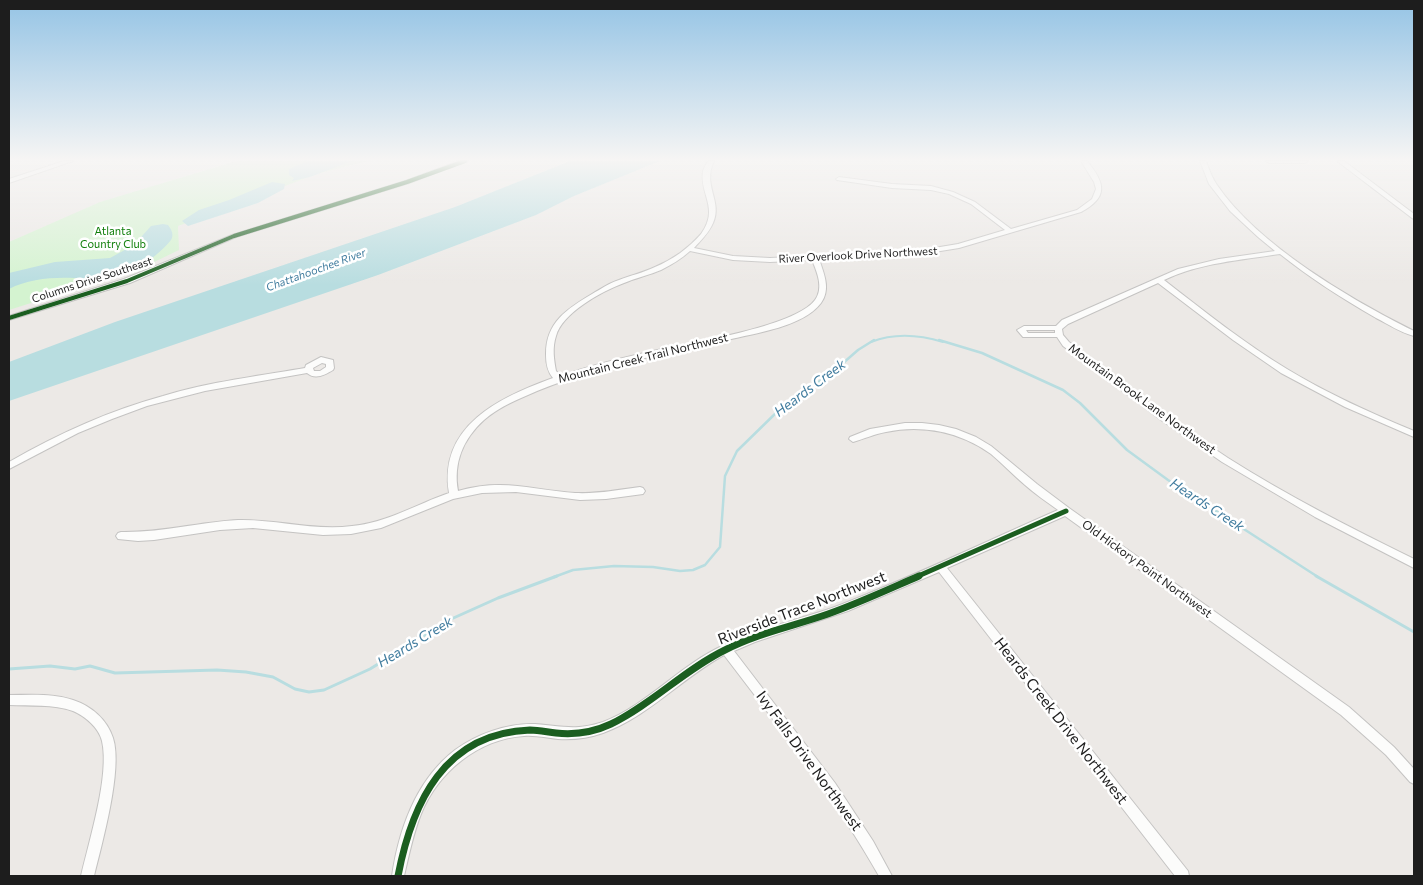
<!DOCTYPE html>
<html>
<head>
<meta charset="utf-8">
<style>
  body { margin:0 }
  #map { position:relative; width:1423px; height:885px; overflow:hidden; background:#ece9e6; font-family:Commissioner,sans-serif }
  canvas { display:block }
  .frame { position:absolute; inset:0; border:10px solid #1d1d1d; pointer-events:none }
</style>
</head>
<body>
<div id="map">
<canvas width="1423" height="885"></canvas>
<div class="frame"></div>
</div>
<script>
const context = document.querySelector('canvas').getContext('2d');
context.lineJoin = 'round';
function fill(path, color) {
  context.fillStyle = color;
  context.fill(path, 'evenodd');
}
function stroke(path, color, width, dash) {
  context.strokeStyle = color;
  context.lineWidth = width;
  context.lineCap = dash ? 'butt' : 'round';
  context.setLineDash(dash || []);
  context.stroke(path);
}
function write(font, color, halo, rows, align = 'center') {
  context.font = font + ' Commissioner,sans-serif';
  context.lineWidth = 5;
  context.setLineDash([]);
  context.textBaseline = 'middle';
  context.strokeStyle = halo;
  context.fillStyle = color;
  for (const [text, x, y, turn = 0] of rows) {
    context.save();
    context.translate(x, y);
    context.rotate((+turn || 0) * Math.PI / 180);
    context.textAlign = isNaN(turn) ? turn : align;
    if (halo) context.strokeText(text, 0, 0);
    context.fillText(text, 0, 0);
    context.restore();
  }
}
const park = new Path2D(`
  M236 161H367L317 174 178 226 179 250 144 267 9 310V242L100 202Z`);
const water = new Path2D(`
  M308 161H352L310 177 292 181 294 178 289 175V169Z
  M570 161H660L574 196 536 215 378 275 9 401V362L115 322 455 207Z
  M272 182 285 184 284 189 258 203 188 226 182 221 199 210 229 200Z
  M163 224 168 225C172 230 174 235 171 240 152 263 123 278 93 280 87 280 80 278 74 278 52 277 28 279 9 289V273L55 262 110 258 134 245 151 226Z`);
const streamFar2 = new Path2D(`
  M871 342C894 333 920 335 943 342`);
const streamFar1 = new Path2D(`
  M939 340 982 353 1063 390 1080 403 1127 450 1168 480 1318 577
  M554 577 573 570 614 566 653 567 680 571 693 570 705 565 720 547 725 476 737 451 779 410 834 371 858 350 874 340`);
const stream = new Path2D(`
  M1316 576 1414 632
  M9 669 50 666 75 669 90 666 115 673 217 670 246 672 273 677 295 689 309 692 324 690 370 669 449 620 498 598 557 576`);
const minor = new Path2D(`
  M64 161H73L9 183V179Z
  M459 161H468L409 183 236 237 130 283 9 320V316L124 279 232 235 405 181Z
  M708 161H714C702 186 723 201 713 223 709 233 701 240 694 248L733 256 770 258 922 250 958 244 1005 230 971 204 949 194 931 190 892 188 837 180 836 179 839 177 892 184 931 186 953 192 975 202 1011 229 1077 210 1092 199 1096 189 1094 182 1081 161H1087C1105 183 1109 197 1081 212L959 248 922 254 819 259C824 274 831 289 821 303 803 327 755 333 727 340 663 354 598 366 537 391 519 399 500 406 484 420 463 439 453 463 458 491 504 478 531 490 575 493 597 494 619 490 640 487L643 488 645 491 643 494 606 499 580 500 516 492 482 493 453 499 381 528 351 534 323 535 253 528 220 530 154 540 138 541 118 539 116 536 118 533 121 532C161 533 199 522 238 520 276 519 314 531 352 526 386 523 417 504 449 493 438 426 500 397 553 378 547 371 546 363 546 354 546 322 567 309 592 294 601 289 609 283 619 280 631 275 643 273 655 267 672 260 689 248 701 234 720 208 699 194 703 171 704 168 706 164 708 161ZM690 251 733 260 770 262 812 260C817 272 824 288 815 300 795 327 688 343 653 351 622 358 591 365 561 376L556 371C554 360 552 348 556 336 562 313 602 291 624 283 636 278 649 275 661 270 671 265 681 259 690 251Z
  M1200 161H1206C1209 169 1212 178 1217 185 1258 245 1350 299 1414 331V336C1401 333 1388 324 1376 318 1343 299 1310 278 1280 254 1240 260 1200 263 1164 280 1204 311 1244 343 1287 369 1328 394 1371 413 1414 431V437L1345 407 1281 373 1233 340 1158 283 1068 324 1062 329 1063 335 1069 342C1122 381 1173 422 1228 458 1288 496 1351 528 1414 559V568L1315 517 1222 462 1161 420 1063 346 1057 337H1023L1017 330 1024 326H1056L1062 320 1178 269 1219 259 1275 251 1258 237 1230 211 1209 184ZM1026 330H1055V333H1028Z
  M1266 161H1308L1305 163H1269Z
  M1337 161H1344L1414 214V219L1412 218Z
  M321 357 333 360 334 368 333 370C325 375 315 380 307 373L205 391 147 406 112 419 78 433 9 469V462C58 434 108 411 163 396 209 382 258 376 305 368L306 365ZM322 363 326 364V367L320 371H314L313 368Z
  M905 423H922L939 425 956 429 976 437 991 446 1037 484 1069 508 1349 707 1394 747 1414 769V784L1410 782 1386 755 1341 715 1065 516 947 568 1188 871 1189 876H1175L939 572 848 611 755 642 734 651 835 783 873 841 892 876H879C835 798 779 727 724 655 682 678 649 716 603 733 589 738 574 740 558 739 547 738 536 735 524 736 478 739 438 772 421 814 413 834 409 855 404 876H392C399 829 416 780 455 750 477 734 507 723 535 724 561 726 576 731 603 722 647 705 679 666 722 646 759 627 801 620 840 605 914 576 985 542 1058 510 1047 502 1035 494 1025 485 1013 475 1003 464 991 454 961 432 922 424 886 432 874 434 864 439 853 442L849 439 850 437 870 429Z
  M9 695C30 695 53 693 73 700 91 706 107 719 113 738 123 769 102 843 94 876H81C89 841 110 775 102 741 99 728 85 716 73 711 53 704 30 706 9 705Z`);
const cyclewayFar2 = new Path2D(`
  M9 318 127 281 234 236 407 182 465 161`);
const cyclewayFar1 = new Path2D(`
  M916 577 1066 511`);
const cycleway = new Path2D(`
  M398 876C412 803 444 733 530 730 539 730 547 732 556 733 575 735 594 732 611 724 652 704 684 670 725 650 758 633 794 626 828 614 859 603 889 589 919 576`);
const farParknames = [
  ["Atlanta",113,231],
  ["Country Club",113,244]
];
const farStreetnames = [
  ["River Overlook Drive Northwest",858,255,-3],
  ["Columns Drive Southeast",92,280,-18]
];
const farWaternames = [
  ["Chattahoochee River",316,270,-20]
];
const streetNames = [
  ["Mountain Creek Trail Northwest",643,358,-14],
  ["Mountain Brook Lane Northwest",1142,399,36],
  ["Old Hickory Point Northwest",1147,569,36]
];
const waterNames = [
  ["Heards Creek",810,388,-37],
  ["Heards Creek",1207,505,33],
  ["Heards Creek",415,642,-31]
];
const nearStreetnames = [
  ["Riverside Trace Northwest",802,608,-21],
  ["Heards Creek Drive Northwest",1061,721,52],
  ["Ivy Falls Drive Northwest",809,761,54]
];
fill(park, '#d4f3d0');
fill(water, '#b8dde0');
stroke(streamFar2, '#b8dde0', 2);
stroke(streamFar1, '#b8dde0', 2.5);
stroke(stream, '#b8dde0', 3);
stroke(minor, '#c4c3c2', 2);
fill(minor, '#fcfcfb');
stroke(cyclewayFar2, '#1b5e20', 4);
stroke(cyclewayFar1, '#1b5e20', 5);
stroke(cycleway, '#1b5e20', 7);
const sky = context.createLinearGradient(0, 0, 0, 285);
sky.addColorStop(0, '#95c4e5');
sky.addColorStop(0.56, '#f6f5f4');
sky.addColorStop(1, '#f6f5f400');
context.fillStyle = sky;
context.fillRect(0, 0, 1423, 285);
write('11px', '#0f7e09', '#fff', farParknames);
write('11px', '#1d1d1d', '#fff', farStreetnames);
write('italic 11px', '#427d9f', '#fff', farWaternames);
write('12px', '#1d1d1d', '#fff', streetNames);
write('italic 14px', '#427d9f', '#fff', waterNames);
write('15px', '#1d1d1d', '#fff', nearStreetnames);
</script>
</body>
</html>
